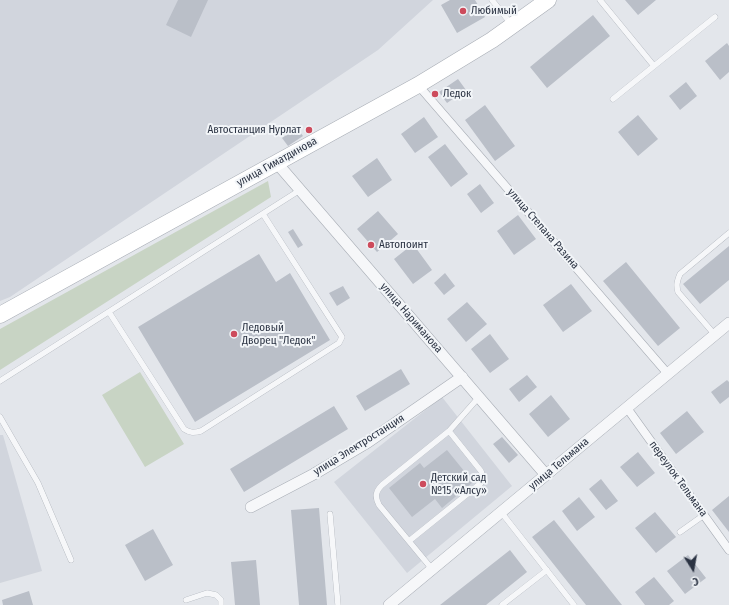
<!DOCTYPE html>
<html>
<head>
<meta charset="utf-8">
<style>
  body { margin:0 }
  #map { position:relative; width:729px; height:605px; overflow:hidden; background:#e3e6eb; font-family:"Fira Sans Condensed",sans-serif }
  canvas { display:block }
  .north { position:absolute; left:673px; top:549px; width:40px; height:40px; -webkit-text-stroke:3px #f2f5f8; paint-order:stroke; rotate:169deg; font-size:11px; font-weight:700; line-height:16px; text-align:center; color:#2b3343 }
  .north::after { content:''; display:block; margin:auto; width:14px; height:18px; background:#2b3343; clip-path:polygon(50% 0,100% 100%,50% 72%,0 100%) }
</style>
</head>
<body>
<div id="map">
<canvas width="729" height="605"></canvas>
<div class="north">С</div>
</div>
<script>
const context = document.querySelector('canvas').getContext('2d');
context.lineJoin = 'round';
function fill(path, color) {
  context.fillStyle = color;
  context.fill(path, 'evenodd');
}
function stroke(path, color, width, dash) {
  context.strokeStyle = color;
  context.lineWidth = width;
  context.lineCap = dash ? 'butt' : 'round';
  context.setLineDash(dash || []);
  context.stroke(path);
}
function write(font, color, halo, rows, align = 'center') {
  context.font = font + ' "Fira Sans Condensed",sans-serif';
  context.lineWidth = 4;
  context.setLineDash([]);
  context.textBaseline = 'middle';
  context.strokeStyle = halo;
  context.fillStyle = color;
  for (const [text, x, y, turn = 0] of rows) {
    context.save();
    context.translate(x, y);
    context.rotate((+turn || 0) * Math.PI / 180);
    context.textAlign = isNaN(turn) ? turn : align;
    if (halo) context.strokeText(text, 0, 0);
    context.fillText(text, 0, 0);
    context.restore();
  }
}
const built = new Path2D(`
  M0 0H433L378 50 10 297 0 301Z
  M442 397 512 486 407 573 334 482Z
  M0 435H3L42 571 0 583Z`);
const green = new Path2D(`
  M268 181 271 197 0 370V329Z
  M140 372 184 444 145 467 102 395Z`);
const building = new Path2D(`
  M178 0H208L191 37 166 25Z
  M450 0H475L485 17 457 33 441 5Z
  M625 0H656L638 15Z
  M593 15 610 36 547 88 530 67Z
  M727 43 729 46V72L720 80 705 61Z
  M458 79 466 90 447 103 439 92Z
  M686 82 697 96 680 110 669 96Z
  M485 105 515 146 495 161 465 120Z
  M638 115 658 139 638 156 618 132Z
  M424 117 438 137 415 153 401 134Z
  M297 128 303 136 288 146 282 138Z
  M445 144 468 174 451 187 428 157Z
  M377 158 392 180 368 197 352 176Z
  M480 184 494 203 481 213 467 194Z
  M378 211 398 234 377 252 357 229Z
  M518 215 536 239 514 255 497 231Z
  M293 229 303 245 298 248 288 232Z
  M413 244 432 270 413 284 394 259Z
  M729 246V280L700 304 683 284Z
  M259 254 276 282 290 273 330 340 195 422 138 327Z
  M626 262 680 328 658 346 603 281Z
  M445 273 455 286 444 295 434 283Z
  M571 284 592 311 563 332 543 305Z
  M343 286 350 298 337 306 329 293Z
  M467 302 487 324 466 342 447 319Z
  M490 334 509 359 490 373 471 349Z
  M401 369 410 384 365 411 356 396Z
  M527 375 537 387 519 402 509 389Z
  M727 380 729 382V397L720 404 711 392Z
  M551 395 570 419 548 437 529 414Z
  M334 406 348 429 244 492 230 469Z
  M687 411 704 432 676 454 660 433Z
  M502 437 518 455 509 463 493 444Z
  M447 450 473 482 442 508 435 499 412 517 389 488 420 463 424 468Z
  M638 452 655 473 637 487 620 467Z
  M601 479 618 501 606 510 589 489Z
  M729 496V532L712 510Z
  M579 497 595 517 577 531 562 511Z
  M319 508 327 605H299L291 510Z
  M655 512 676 537 656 553 635 528Z
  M554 520 622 605H586L532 537Z
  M153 529 173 565 145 581 125 545Z
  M510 550 527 572 486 605H440Z
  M688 555 706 578 685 594 667 571Z
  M256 560 260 605H235L231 562Z
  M654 577 674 601 669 605H645L635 592Z
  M29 591 33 605H3L2 600Z`);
const service = new Path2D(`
  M492 0 512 25
  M600 0 654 66 715 17
  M613 99 654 66
  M109 312 184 429C190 433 194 433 201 431L339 343 342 337 340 334 263 214
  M715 335 678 292C676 285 677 281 680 274L729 233
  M0 381 300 190
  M0 417 38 483 71 560
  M449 431 479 397
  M501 512 574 605
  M330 514 338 605
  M680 532 704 515
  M409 541 481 483C483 478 483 476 481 471L449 431 382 485C375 492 375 497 379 505L432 569
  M186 600 207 593 216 595 221 600V605
  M502 605 547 570`);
const pedestrian = new Path2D(`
  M418 85 668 374
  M627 408 729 550`);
const minor = new Path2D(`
  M276 162 546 475
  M251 507 314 474 368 442 462 377
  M389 605 729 323`);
const secondary = new Path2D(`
  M0 315 418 85 492 40 548 0`);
const markers = [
  [463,11,4,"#cd4b5c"],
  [435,94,4,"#cd4b5c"],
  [309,130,4,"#cd4b5c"],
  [371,245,4,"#cd4b5c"],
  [234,334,4,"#cd4b5c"],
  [423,484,4,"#cd4b5c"]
];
const poiNames = [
  ["Любимый",471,11],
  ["Ледок",443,94],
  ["Автостанция Нурлат",301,130,"right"],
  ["Автопоинт",379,245],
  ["Ледовый",242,328],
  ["Дворец \"Ледок\"",242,341],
  ["Детский сад",431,478],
  ["№15 «Алсу»",431,491]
];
const streetNames = [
  ["улица Гиматдинова",277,162,-29],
  ["улица Степана Разина",543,229,49],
  ["улица Нариманова",411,318,49],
  ["улица Электростанция",359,445,-32],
  ["улица Тельмана",559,464,-40],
  ["переулок Тельмана",678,479,54]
];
fill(built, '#d1d5dd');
fill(green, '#c8d4c4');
fill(building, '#babfc8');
stroke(service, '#a8adb5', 6);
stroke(pedestrian, '#a8adb5', 9);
stroke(minor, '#a8adb5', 12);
stroke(secondary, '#a8adb5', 17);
stroke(service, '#f6f7f9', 5.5);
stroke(pedestrian, '#f6f7f9', 8);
stroke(minor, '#f6f7f9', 11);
stroke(secondary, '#fff', 16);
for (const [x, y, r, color] of markers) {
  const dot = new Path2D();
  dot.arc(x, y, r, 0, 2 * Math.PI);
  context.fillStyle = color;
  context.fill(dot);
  stroke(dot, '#f2f5f8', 1.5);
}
write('11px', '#2b3343', '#f2f5f8', poiNames, 'left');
write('11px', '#2b3343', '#f2f5f8', streetNames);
</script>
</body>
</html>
